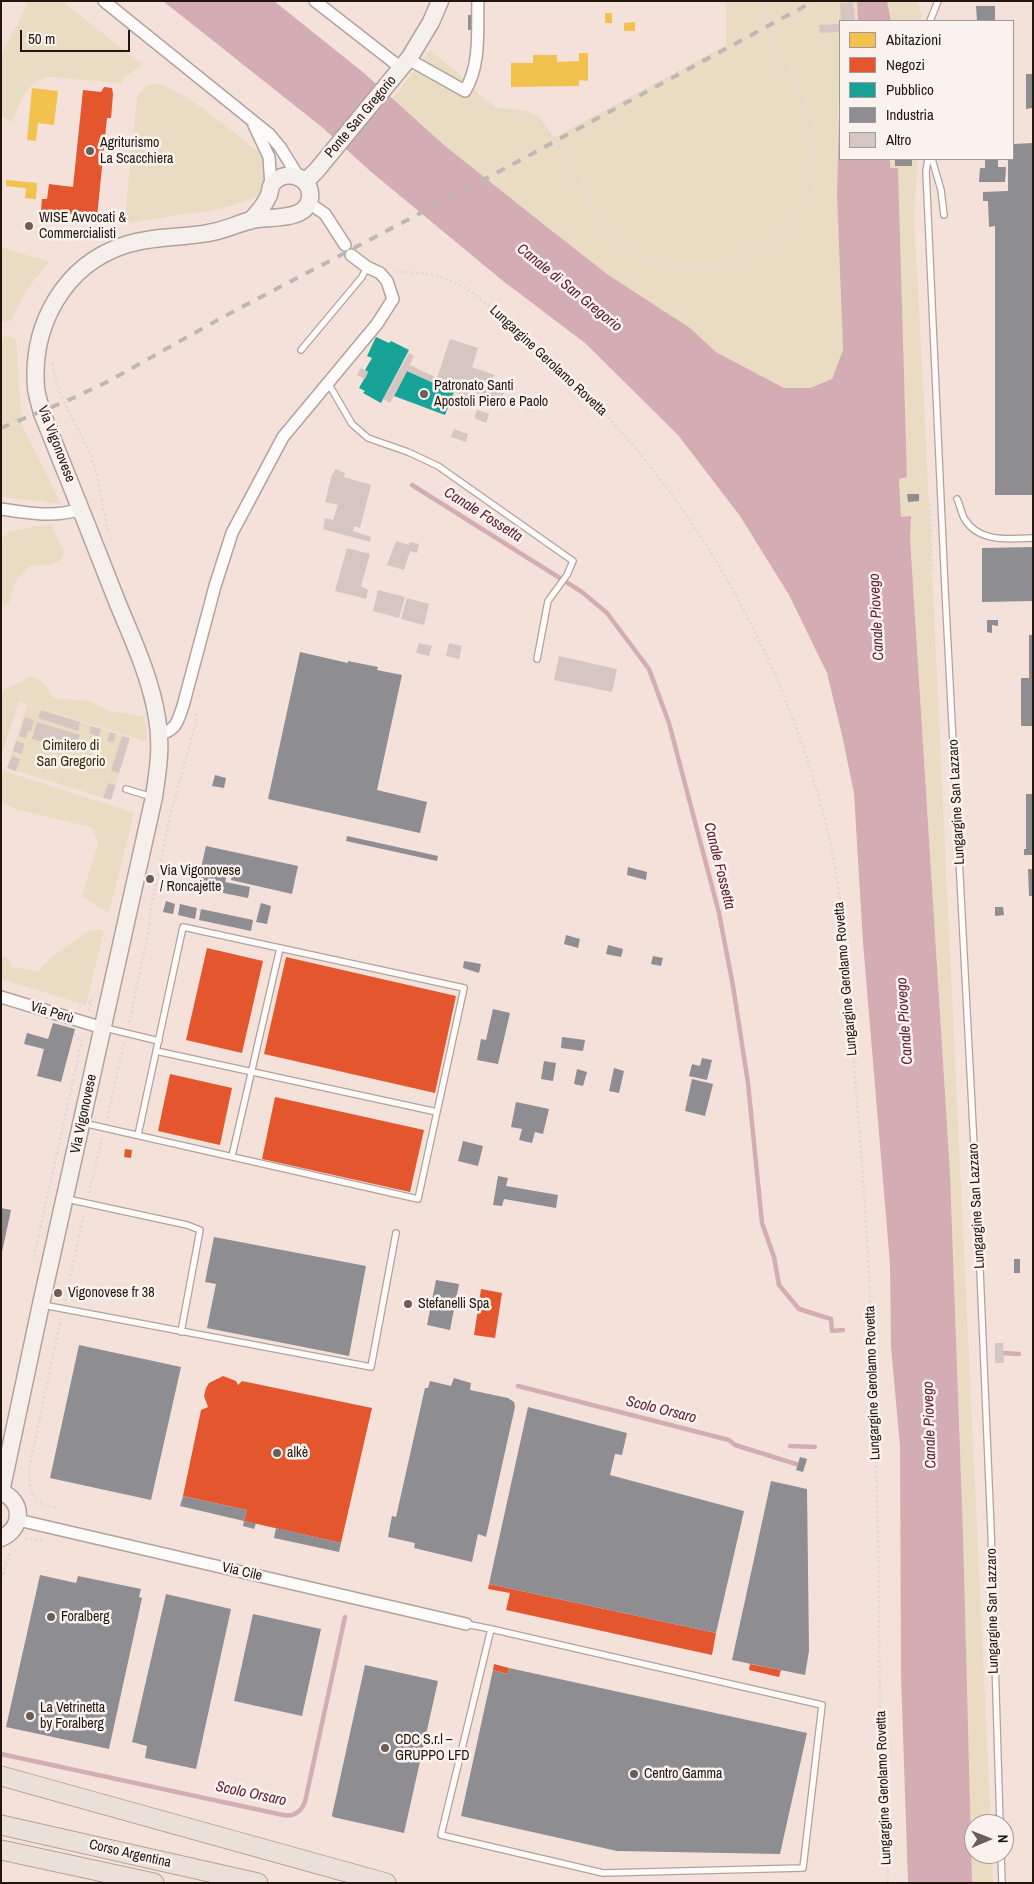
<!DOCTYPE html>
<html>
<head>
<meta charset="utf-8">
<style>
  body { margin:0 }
  #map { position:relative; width:1034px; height:1884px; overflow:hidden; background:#f4e2da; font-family:"Archivo Narrow",sans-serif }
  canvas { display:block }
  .frame { position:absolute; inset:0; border:2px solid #23160f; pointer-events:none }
  .legend { position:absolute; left:839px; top:20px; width:175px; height:140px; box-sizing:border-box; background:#faf2ee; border:1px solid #a49a95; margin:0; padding:6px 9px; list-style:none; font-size:15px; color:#23160f }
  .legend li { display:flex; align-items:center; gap:10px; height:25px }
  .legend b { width:25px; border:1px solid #a49a95 }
  .north { position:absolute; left:964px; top:1814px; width:50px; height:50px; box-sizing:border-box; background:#faf2ee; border:1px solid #a49a95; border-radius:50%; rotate:89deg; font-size:14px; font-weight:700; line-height:20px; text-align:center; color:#23160f }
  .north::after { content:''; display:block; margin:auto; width:18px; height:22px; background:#6c5d56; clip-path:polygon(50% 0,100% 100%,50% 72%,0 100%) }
  .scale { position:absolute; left:20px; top:30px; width:110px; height:22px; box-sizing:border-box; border:2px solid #23160f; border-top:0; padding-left:6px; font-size:15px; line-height:18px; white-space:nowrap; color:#23160f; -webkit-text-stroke:4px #faf2ee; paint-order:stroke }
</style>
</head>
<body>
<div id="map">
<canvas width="1034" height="1884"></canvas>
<div class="frame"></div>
<ul class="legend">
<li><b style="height:14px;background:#f2c14e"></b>Abitazioni</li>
<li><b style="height:14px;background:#e4572e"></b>Negozi</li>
<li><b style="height:14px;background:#17a398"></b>Pubblico</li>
<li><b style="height:14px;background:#8d8d92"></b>Industria</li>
<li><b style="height:14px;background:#d6c6c2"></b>Altro</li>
</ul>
<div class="north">N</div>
<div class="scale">50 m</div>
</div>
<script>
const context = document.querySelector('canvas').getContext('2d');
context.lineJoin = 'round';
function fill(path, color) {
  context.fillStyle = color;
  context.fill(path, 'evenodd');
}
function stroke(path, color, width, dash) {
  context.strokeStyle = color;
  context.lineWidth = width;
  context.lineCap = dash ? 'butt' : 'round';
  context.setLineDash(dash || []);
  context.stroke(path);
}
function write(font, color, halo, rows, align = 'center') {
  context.font = font + ' "Archivo Narrow",sans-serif';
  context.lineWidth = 5;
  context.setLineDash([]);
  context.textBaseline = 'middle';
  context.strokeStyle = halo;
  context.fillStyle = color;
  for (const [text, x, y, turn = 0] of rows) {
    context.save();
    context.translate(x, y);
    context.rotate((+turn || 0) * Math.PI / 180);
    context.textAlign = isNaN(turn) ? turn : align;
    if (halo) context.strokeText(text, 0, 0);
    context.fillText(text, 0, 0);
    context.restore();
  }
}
const green = new Path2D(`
  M29 1H62L143 65 124 77 121 83 47 77C24 84 21 103 12 122L1 116V55Z
  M726 1H857L858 21H840L837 195 843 350 832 379 810 388H784L716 352 690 328 607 274 444 145 392 99 430 50 471 84 479 94 495 107 527 111 540 117 553 138 726 45Z
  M887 1H917L922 15 921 21H891Z
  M155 83C183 87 244 141 268 160L261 194C228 212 195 212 159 218 147 220 136 222 124 224L137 99C141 90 144 86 155 83Z
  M890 159H918L914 217 925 420 991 1824H974V1854H992L993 1883H972L970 1856 963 1533 950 1173 910 537 911 516 901 517 899 478 907 477 898 169H890Z
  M1 247 30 256 50 261 27 289 11 321 1 322Z
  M6 336 16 339 22 425 61 504 1 497V339Z
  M50 524 64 550 61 560 50 565 30 566 15 582 9 603 1 606V539L10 531Z
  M31 676 44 683 54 698 89 701 110 711 144 716 148 742 19 702 1 755V691Z
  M27 705 130 738 111 800 7 768Z
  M1 770 134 813 109 913 82 896 98 843 91 827 18 810 1 802Z
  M90 930H104L86 1005 1 979V956L8 958 12 967 38 971 53 956Z`);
const water = new Path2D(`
  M163 1H274L364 73 444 145 542 223 607 274 690 328 716 352 784 388H810L832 379 843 350 837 195 840 75V159H890V168H898L907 477 899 479 901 517 911 516 910 537 950 1173 963 1533 972 1883H908L901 1676 900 1446 891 1347 890 1264 863 943 854 793 842 735 827 673 789 595 740 516 678 435 585 343 503 281 370 171 323 128Z
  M857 1H887L891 21H858Z`);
const homes = new Path2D(`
  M605 13H612V23H605Z
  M635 22V31H624V23Z
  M579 53H588V81L579 80V86L511 87V63H533V55H557V62L579 61Z
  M32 88 58 91 54 125 38 123 36 141 27 140Z
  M6 180 37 183 36 199 25 198 26 188 6 186Z`);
const shops = new Path2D(`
  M104 87 112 88 113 94 111 118H107L97 217 41 211 42 199H47L49 184 73 187 83 90 101 92Z
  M207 948 263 961 242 1053 186 1040Z
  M286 957 456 996 435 1093 264 1054Z
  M170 1074 232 1088 220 1145 158 1131Z
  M275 1097 424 1130 410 1192 262 1159Z
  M125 1149 132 1150 131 1158 124 1157Z
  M481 1289 502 1293 495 1338 474 1335Z
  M223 1376 236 1381 238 1385 242 1381 372 1408 341 1543 244 1521 247 1510 183 1496 201 1410 208 1407 204 1396 206 1388 209 1383Z
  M489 1584 716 1633 712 1655 506 1610 510 1593 488 1589Z
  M494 1664 509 1668 508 1674 493 1670Z
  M750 1664 781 1670 779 1677 749 1670Z`);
const public = new Path2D(`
  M376 337 389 343 391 341 409 350 381 403 363 393 365 391 359 388 368 372 365 370 372 358 367 356Z
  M407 371 454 392 445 415 394 396Z`);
const industry = new Path2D(`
  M976 6H995V21H977Z
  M468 15H476V30H468Z
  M1026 74H1033V108L1026 109Z
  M1033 143V495H995V226L989 227 988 201H983V192L1008 191V159H1013V144Z
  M895 159H912V166H895Z
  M985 159H998V167H1006L1005 182H979L980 168H985Z
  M907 494H919V501L908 502Z
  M1033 547V601L982 602V548Z
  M987 620H998V626L992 625V633L987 632Z
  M1029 635H1033V726H1021V678H1029Z
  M300 652 348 663V661L378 667 377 670 402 675 377 790 427 802 420 833 268 799Z
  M215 775 226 778 224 788 212 786Z
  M1026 794H1033V855H1024V849H1026Z
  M347 836 438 856 437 861 346 841Z
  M206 846 298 866 292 894 231 880 232 876 227 875 225 882 250 887 248 898 223 893 224 887 198 881Z
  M628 867 647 872 646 880 627 875Z
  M1028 869H1033V896H1029Z
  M166 901 175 904 173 914 163 912Z
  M261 903 271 906 267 924 256 922Z
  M180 904 197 908 195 919 178 915Z
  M995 907H1003L1004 915 995 916Z
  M201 909 253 920 251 931 199 920Z
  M566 935 580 939 578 948 564 944Z
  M608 945 623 949 621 957 606 954Z
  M653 956 663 958 661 966 651 964Z
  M464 961 481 964 479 973 463 968Z
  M493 1009 510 1013 498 1064 477 1060 481 1039 486 1040Z
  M53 1023 75 1029 61 1082 37 1076 44 1049 24 1044 27 1033 48 1039Z
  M562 1037 585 1040 583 1051 561 1048Z
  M702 1058 712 1060 707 1080 689 1076 692 1064 700 1066Z
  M544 1061 556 1063 553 1081 541 1079Z
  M614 1068 624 1071 619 1093 609 1091Z
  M577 1069 587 1072 583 1086 574 1084Z
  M692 1079 713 1084 705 1116 685 1111Z
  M516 1102 549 1109 543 1134 535 1132 532 1143 519 1140 522 1129 511 1127Z
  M463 1141 483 1146 478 1166 458 1161Z
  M498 1176 508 1178 506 1186 558 1195 556 1208 504 1199 502 1206 493 1205Z
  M1 1208 11 1210 2 1252H1Z
  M214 1237 366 1266 349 1356 207 1328 216 1284 205 1282Z
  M1014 1259H1020V1273H1014Z
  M436 1280 459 1284 450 1330 427 1325Z
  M79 1345 181 1367 151 1500 50 1478Z
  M454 1378 471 1383 470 1390 508 1398 514 1402 515 1407 486 1537 478 1534 472 1562 414 1548 415 1543 388 1537 392 1516 396 1517 425 1388H428L430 1381 451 1386Z
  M528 1407 627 1433 622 1455 615 1454 610 1475 744 1511 716 1633 489 1584Z
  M800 1457 807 1459 803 1472 796 1470Z
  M771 1481 807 1489 809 1651 805 1675 732 1660Z
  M183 1496 247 1510 244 1521 180 1506Z
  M244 1521 256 1523 254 1529 243 1526Z
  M276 1528 341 1543 339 1552 274 1538Z
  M40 1575 76 1583 78 1576 141 1589 139 1597 142 1598 109 1749 6 1727Z
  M166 1594 231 1609 196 1769 145 1758 147 1746 132 1742Z
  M253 1614 321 1629 302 1716 234 1701Z
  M365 1665 438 1681 404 1833 333 1817 332 1815Z
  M509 1668 807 1733 780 1854 617 1851 461 1816 493 1670 508 1674Z`);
const stream = new Path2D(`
  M412 485 582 592 607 613 649 669 669 723 719 913 733 986 748 1083 762 1223 774 1257 779 1285 799 1309 831 1319 832 1331 843 1330
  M1003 1353 1019 1354
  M518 1386 729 1440 735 1445 796 1464
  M790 1446 815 1447
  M1 1754 283 1815C294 1817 301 1812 305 1802L345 1617`);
const building = new Path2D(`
  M853 2 855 21H841L840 3Z
  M840 24V32L820 33 819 25Z
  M450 339 478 348 472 367 495 375 493 377 497 384 506 387 499 408 454 392 407 371 390 403 383 399 409 353 414 356 410 365 437 378Z
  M361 368 368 372 365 379 357 375Z
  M477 410 489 414 486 423 474 418Z
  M454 429 468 434 466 442 451 437Z
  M335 469 345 473 344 477 371 485 360 528 354 526 353 531 371 537 370 542 323 529 325 518 333 520 338 505 325 502 332 474 341 477 333 474Z
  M396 541 409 545 410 542 419 544 417 553 410 551 404 570 387 565Z
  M347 548 370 554 361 586 368 590 366 599 335 591Z
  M378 590 405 597 399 618 373 611Z
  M407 598 429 604 424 625 401 619Z
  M419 643 432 646 429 656 416 653Z
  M449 643 462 646 459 659 446 656Z
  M559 656 617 669 612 692 554 680Z
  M41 710 80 722 78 731 38 718Z
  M25 717 34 720 31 731H28L26 738 19 736Z
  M37 722 80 735 75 752 32 739Z
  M91 726 101 729 99 737 89 733Z
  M110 732 116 734 113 743 107 741Z
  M122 736 130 738 119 773 111 771Z
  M16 741 25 744 21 754 13 751Z
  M12 756 20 759 16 771 7 768Z
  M108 783 116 785 111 800 103 798Z
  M995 1343H1003L1004 1363H995Z`);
const path = new Path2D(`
  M474 98C480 102 487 108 494 110 500 111 507 111 513 112 527 115 541 123 551 135 559 144 564 156 570 167 586 199 601 230 632 251 646 261 667 269 684 271 731 275 796 235 809 188 812 176 812 160 812 147 810 99 779 67 765 25V14L768 1
  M475 99 478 106 487 107
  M396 272C414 272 432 273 449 280 472 289 489 306 507 322 530 342 552 361 574 382 693 498 777 645 821 805 847 897 848 996 856 1091 868 1225 874 1360 877 1495 879 1565 879 1634 880 1703 881 1763 885 1823 888 1883
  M53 363C53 389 80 430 91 456 100 480 102 507 108 532
  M930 504 932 567 934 570
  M79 1007 90 1002
  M89 1011 92 997
  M129 1023 149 929 150 913 170 816 196 722V712
  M74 1034 81 1041
  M107 1118 124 1043
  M89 1193 102 1138
  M34 1257 83 1036
  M65 1301 84 1213
  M56 1508C32 1502 29 1491 29 1469L61 1318
  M25 1539 41 1540 42 1538
  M1 1579 11 1550`);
const service = new Path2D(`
  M930 21 938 1
  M928 159 926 171 945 589 978 1223 991 1530 1000 1824
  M932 159 941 190 944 215
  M301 350 362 277 367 267
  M328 383 352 424 368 438 408 452 438 466 573 561 567 575 548 601 537 659
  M957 499C960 505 961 512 964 518 978 543 1009 539 1033 538
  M126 789 152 797
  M105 1028 159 1041
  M156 1051 437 1112
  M83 1123 418 1199 464 988 183 927 138 1135
  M232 1156 280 948
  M67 1199 187 1225 200 1230 181 1332
  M43 1305 371 1367 396 1233
  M466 1624 491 1629 822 1705 803 1868 603 1873 441 1835 491 1629
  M1001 1854 1002 1883`);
const minor = new Path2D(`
  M104 1 269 134 280 147 298 176
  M315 1 401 68
  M408 59 465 91C481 64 477 32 478 1
  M254 125 269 157 271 186
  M309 203 325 214 345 245
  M1 509C26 513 56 518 80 509
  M159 735C177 729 177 723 183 706L215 586 232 533 283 437 377 324 393 299 387 281 380 273 367 267 351 255
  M1 997 103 1028
  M18 1520 466 1624`);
const secondary = new Path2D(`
  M305 182 317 170 410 57 431 22 440 1
  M1 1492 41 1304 154 797C158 770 162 745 157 718 151 679 133 640 118 604 93 540 68 477 42 413 40 405 37 396 36 388 31 325 64 265 125 245 152 236 181 238 208 233 223 231 237 224 251 220 269 216 307 222 310 198 311 191 308 185 304 181 294 172 278 174 271 186 270 189 270 194 268 197 264 206 257 214 250 221
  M1 1492C24 1501 23 1529 1 1538`);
const trunk = new Path2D(`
  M1 1776 386 1883
  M1 1825 258 1883
  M1 1850 154 1883`);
const rail = new Path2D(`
  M1 428 71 399 109 381 223 317 491 176 814 1`);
const markers = [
  [90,151,5,"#6c5d56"],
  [29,226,5,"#6c5d56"],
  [424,394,5,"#6c5d56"],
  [150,879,5,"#6c5d56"],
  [58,1293,5,"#6c5d56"],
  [408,1304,5,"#6c5d56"],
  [277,1453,5,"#6c5d56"],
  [51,1617,5,"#6c5d56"],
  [30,1716,5,"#6c5d56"],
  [385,1748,5,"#6c5d56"],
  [634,1774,5,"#6c5d56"]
];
const streetNames = [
  ["Ponte San Gregorio",361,117,-50],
  ["Lungargine Gerolamo Rovetta",548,361,43],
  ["Via Vigonovese",56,444,69],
  ["Lungargine San Lazzaro",957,802,-93],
  ["Lungargine Gerolamo Rovetta",846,979,-95],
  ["Via Perù",52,1013,17],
  ["Via Vigonovese",84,1114,-78],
  ["Lungargine San Lazzaro",977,1206,-93],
  ["Lungargine Gerolamo Rovetta",873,1383,-92],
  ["Via Cile",242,1572,13],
  ["Lungargine San Lazzaro",993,1611,-91],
  ["Lungargine Gerolamo Rovetta",884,1788,-92],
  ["Corso Argentina",130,1854,13]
];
const poiNames = [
  ["Agriturismo",100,143],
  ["La Scacchiera",100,159],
  ["WISE Avvocati &",39,218],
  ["Commercialisti",39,234],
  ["Patronato Santi",434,386],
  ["Apostoli Piero e Paolo",434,402],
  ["Via Vigonovese",160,871],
  ["/ Roncajette",160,887],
  ["Vigonovese fr 38",68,1293],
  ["Stefanelli Spa",418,1304],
  ["alkè",287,1453],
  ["Foralberg",61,1617],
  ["La Vetrinetta",40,1708],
  ["by Foralberg",40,1724],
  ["CDC S.r.l –",395,1740],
  ["GRUPPO LFD",395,1756],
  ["Centro Gamma",644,1774]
];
const parkNames = [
  ["Cimitero di",71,746],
  ["San Gregorio",71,762]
];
const waterNames = [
  ["Canale di San Gregorio",569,288,39],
  ["Canale Fossetta",483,515,32],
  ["Canale Piovego",877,617,-93],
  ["Canale Fossetta",719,866,76],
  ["Canale Piovego",905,1021,-94],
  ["Scolo Orsaro",661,1410,14],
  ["Canale Piovego",930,1425,-92],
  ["Scolo Orsaro",251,1794,12]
];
fill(green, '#eadcc3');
fill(water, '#d4adb4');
fill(homes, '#f2c14e');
fill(shops, '#e4572e');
fill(public, '#17a398');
fill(industry, '#8d8d92');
stroke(stream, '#d4adb4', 4.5);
fill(building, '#d6c6c2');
stroke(service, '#b1a39c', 8);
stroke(minor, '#b1a39c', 14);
stroke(secondary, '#b1a39c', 19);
stroke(trunk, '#b4a395', 21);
stroke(path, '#ded9d7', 2.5, [2.5, 2.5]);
stroke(service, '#fdfbf9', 5.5);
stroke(minor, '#fdfbf9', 11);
stroke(secondary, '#f6f0ed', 16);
stroke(trunk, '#eae0d7', 19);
stroke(rail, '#bdb8b5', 4, [9, 9]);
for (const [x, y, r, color] of markers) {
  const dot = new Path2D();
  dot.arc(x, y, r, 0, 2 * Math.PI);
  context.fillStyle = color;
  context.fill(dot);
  stroke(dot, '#faf2ee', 2);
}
write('14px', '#23160f', '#faf2ee', streetNames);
write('14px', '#23160f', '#faf2ee', poiNames, 'left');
write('14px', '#342b05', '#faf2ee', parkNames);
write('italic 15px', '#5f2339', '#faf2ee', waterNames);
</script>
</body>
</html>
